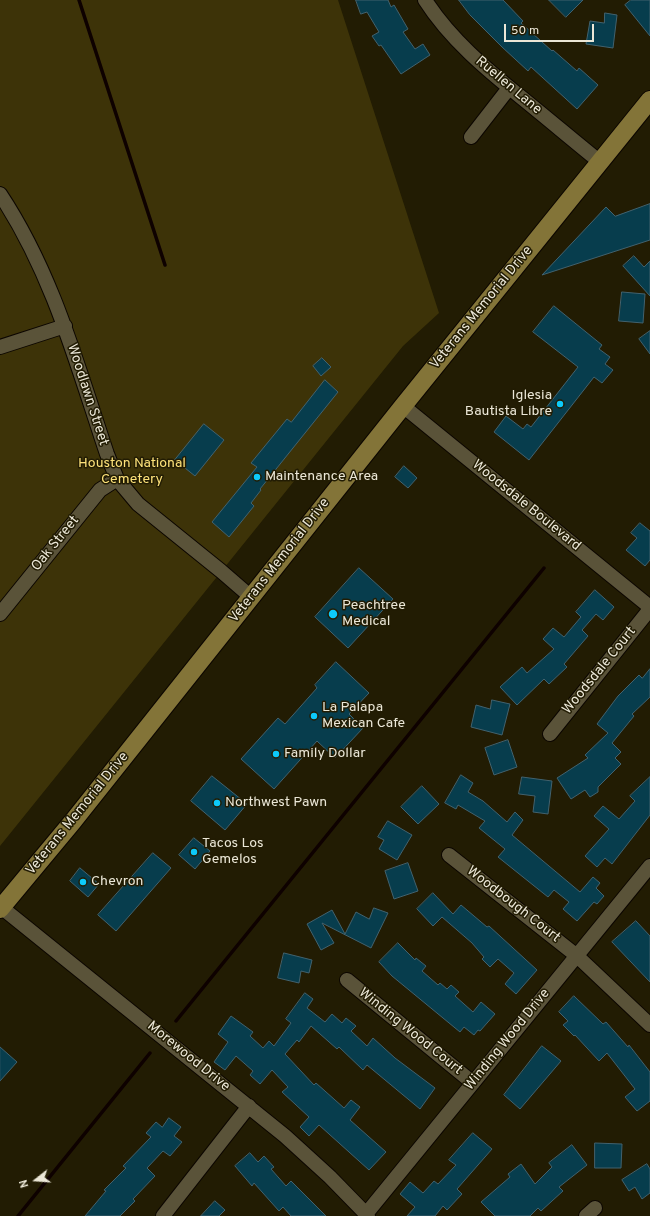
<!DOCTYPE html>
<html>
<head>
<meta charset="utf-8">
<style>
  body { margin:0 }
  #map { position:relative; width:650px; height:1216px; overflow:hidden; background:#221c03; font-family:Overpass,sans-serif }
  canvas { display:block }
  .north { position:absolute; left:16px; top:1160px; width:40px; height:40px; -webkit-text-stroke:3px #221c03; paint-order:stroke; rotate:253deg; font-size:11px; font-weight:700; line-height:16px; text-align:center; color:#ebe7d7 }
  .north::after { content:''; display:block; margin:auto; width:14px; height:18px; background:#ebe7d7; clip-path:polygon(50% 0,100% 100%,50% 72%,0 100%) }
  .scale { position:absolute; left:504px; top:24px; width:90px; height:18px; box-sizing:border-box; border:2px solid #ebe7d7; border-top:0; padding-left:5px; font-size:12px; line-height:14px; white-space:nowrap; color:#ebe7d7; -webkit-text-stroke:3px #221c03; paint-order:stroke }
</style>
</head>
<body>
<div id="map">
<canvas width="650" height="1216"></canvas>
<div class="north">N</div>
<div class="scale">50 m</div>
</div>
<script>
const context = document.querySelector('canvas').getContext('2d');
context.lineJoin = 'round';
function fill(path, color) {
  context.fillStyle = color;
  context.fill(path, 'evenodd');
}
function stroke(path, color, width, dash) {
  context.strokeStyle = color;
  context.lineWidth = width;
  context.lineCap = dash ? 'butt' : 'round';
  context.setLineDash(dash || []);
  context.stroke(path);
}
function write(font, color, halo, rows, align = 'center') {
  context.font = font + ' Overpass,sans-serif';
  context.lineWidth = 3;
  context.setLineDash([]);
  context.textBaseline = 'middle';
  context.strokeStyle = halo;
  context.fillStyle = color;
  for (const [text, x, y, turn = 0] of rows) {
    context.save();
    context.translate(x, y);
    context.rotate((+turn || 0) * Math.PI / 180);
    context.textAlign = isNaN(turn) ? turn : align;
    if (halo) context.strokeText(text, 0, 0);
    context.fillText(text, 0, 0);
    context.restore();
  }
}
const green = new Path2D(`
  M0 0H338L439 313 403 346 0 846Z`);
const stream = new Path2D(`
  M79 0 165 265
  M176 1021 544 568
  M18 1216 150 1053`);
const building = new Path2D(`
  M356 0H388L391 7 394 5 408 29 403 32 415 49 423 44 430 55 401 74 381 45 379 46 372 36 379 32 367 12 361 14Z
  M459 0H503L523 21 521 23 552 51 553 50 577 71 579 68 598 85 577 109 531 67 528 71 502 47 470 15Z
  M549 0H583L566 17Z
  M631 0H650V36L625 5Z
  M605 13 617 15 613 48 586 44 590 21 604 23Z
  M650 204V240L542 275 606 207 615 216Z
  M634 256 644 267 650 261V296L623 266Z
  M622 292 645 294 643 323 619 321Z
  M554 306 602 345 599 349 610 357 605 364 613 370 602 383 594 377 529 460 494 432 506 416 523 429 527 424 531 427 578 367 533 332Z
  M650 331V354L639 339Z
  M322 358 331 367 321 376 313 366Z
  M325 380 338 392 260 489 261 490 251 503 254 506 229 537 212 522 257 467 251 463 287 419 291 422Z
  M204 424 224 440 195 476 175 460Z
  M404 466 417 478 408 488 395 477Z
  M640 523 650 531V560L645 566 626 550 637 538 631 533Z
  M359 568 393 599 348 648 315 617Z
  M595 590 614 607 603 620 596 614 582 630 588 636 564 664 567 667 549 684 544 679 517 705 500 687 522 667 527 673 554 649 543 639 553 628 564 637 581 617 576 612Z
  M336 662 369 693 349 714 363 728 335 758 317 741 274 789 241 759 278 718 285 724 317 688 315 685Z
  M650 669V697L632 714 634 716 612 743 621 752 615 758 621 764 598 787V792L590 797 585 790 571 799 557 778 588 758 585 755 608 733 597 724 618 696 639 675 642 678Z
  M492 700 510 704 502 735 471 727 476 705 490 709Z
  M508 740 517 767 494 775 485 748Z
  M461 775 473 783 468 792 483 801 507 822 515 812 523 820 512 835 580 892 593 877 600 883 596 888 604 896 597 904 594 902 577 921 563 909 569 902 554 890 548 897 498 857 505 849 479 828 485 821 458 805 456 809 445 803Z
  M212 776 247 804 225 830 191 801Z
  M522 777 552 781 548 814 533 812 535 796 519 794Z
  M650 777V815L612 864 605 858 597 867 585 856 609 829 594 816 603 806 619 819 635 801 630 796Z
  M422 786 439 804 418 824 401 807Z
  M388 821 412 835 397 860 379 849 384 840 378 837Z
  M194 838 210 851 195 869 179 855Z
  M153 853 171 868 116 931 98 915Z
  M408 863 418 891 394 899 385 871Z
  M80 868 99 884 88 897 70 881Z
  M433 893 453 914 461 905 487 927 489 926 537 970 516 994 505 984 514 973 498 959 490 967 482 959 484 957 472 943 442 917 433 926 417 909Z
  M374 908 388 913 371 948 322 923 334 943 321 950 307 924 332 910 345 934 356 912 369 919Z
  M636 921 650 936V982L612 942Z
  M398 943 415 960 416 958 426 966 422 971 438 985 440 983 447 989 451 985 459 992 455 996 473 1012 481 1002 495 1014 480 1031 478 1030 474 1035 464 1027 460 1032 392 976 379 962Z
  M284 953 312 960 309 973 301 971 299 983 278 978Z
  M305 993 313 999 307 1008 325 1022 332 1014 342 1023 346 1018 356 1026 351 1031 367 1046 373 1038 395 1058 435 1088 420 1109 367 1065 363 1070 339 1047 337 1049 311 1026 299 1042 297 1040 285 1054 314 1085 316 1083 344 1108 351 1100 360 1107 350 1120 386 1152 369 1170 319 1125 309 1136 300 1127 309 1117 282 1092 288 1087 272 1070 260 1084 250 1075 253 1071 236 1056 225 1070 214 1062 228 1042 218 1034 231 1016 253 1032 250 1036 263 1048 269 1041 274 1046 291 1023 286 1019Z
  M574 996 603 1024 606 1022 628 1047 629 1045 650 1072V1101L637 1111 625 1097 635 1089 607 1053 599 1061 575 1035 574 1036 563 1025 568 1021 559 1012Z
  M542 1046 561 1061 520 1109 504 1095Z
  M0 1047 17 1062 0 1081Z
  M169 1118 181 1127 174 1136 182 1142 170 1156 163 1151 147 1168 155 1176 133 1199 135 1201 120 1216H85L106 1191 104 1190 126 1168 123 1166 151 1137 146 1133 156 1122 162 1127Z
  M473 1133 492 1149 457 1189 462 1194 447 1210 443 1206 435 1216H407L415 1207 400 1194 410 1182 423 1193 434 1181 438 1184 456 1165 449 1160Z
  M595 1143 622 1144 621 1168H595Z
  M572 1145 587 1165 559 1187 563 1191 541 1211 538 1208 530 1216H495L481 1202 510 1177 508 1174 521 1164 535 1184 552 1167 549 1163Z
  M250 1153 258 1162 264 1156 274 1167 271 1169 286 1186 291 1181 326 1216H291L283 1207 279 1211 254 1183 252 1186 235 1166Z
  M647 1164 650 1169V1193L642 1199 635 1187 629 1191 622 1180Z
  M215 1201 225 1210 219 1216H201Z`);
const minor = new Path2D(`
  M425 0C450 39 486 69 522 98 548 119 574 141 600 162
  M471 137 509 88
  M0 194C53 274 77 365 107 454L117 479 138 504 221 571 251 597
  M0 347 65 326
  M403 406 650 607
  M0 614 100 490 117 479
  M550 734 650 609
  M449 855 577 956 650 1025
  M1 907 285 1136 330 1177 368 1216
  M347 980 473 1083
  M366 1214 650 866
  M163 1216 249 1106
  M586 1216 595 1208`);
const major = new Path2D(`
  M0 909 74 820 403 406 650 100`);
const markers = [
  [560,404,4,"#0dcafa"],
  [257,477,4,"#0dcafa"],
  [333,614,5,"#0dcafa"],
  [314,716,4,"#0dcafa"],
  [276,754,4,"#0dcafa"],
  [217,803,4,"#0dcafa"],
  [194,852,4,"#0dcafa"],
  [83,882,4,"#0dcafa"]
];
const streetNames = [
  ["Ruellen Lane",508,86,40],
  ["Veterans Memorial Drive",482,308,-51],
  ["Woodlawn Street",87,395,72],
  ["Woodsdale Boulevard",526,506,39],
  ["Oak Street",56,544,-51],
  ["Veterans Memorial Drive",280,561,-52],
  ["Woodsdale Court",600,671,-51],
  ["Veterans Memorial Drive",78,814,-51],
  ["Woodbough Court",513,905,38],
  ["Winding Wood Court",410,1032,39],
  ["Winding Wood Drive",508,1040,-51],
  ["Morewood Drive",188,1057,39]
];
const poiNames = [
  ["Iglesia",552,396,"right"],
  ["Bautista Libre",552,412,"right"],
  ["Maintenance Area",265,477],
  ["Peachtree",342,606],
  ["Medical",342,622],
  ["La Palapa",322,708],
  ["Mexican Cafe",322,724],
  ["Family Dollar",284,754],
  ["Northwest Pawn",225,803],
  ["Tacos Los",202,844],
  ["Gemelos",202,860],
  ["Chevron",91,882]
];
const parkNames = [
  ["Houston National",132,464],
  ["Cemetery",132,480]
];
fill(green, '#3d3308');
stroke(stream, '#0e0100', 3.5);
fill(building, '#073d4d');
stroke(building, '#42626e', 1);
stroke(minor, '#0c0600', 16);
stroke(major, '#0c0600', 20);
stroke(minor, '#5a5339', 14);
stroke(major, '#837438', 18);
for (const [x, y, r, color] of markers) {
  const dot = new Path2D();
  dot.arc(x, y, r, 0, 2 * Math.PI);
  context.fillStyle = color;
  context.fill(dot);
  stroke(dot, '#221c03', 1.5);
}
write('14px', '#ebe7d7', '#221c03', streetNames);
write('14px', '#ebe7d7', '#221c03', poiNames, 'left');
write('14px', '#fde27a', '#221c03', parkNames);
</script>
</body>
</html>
